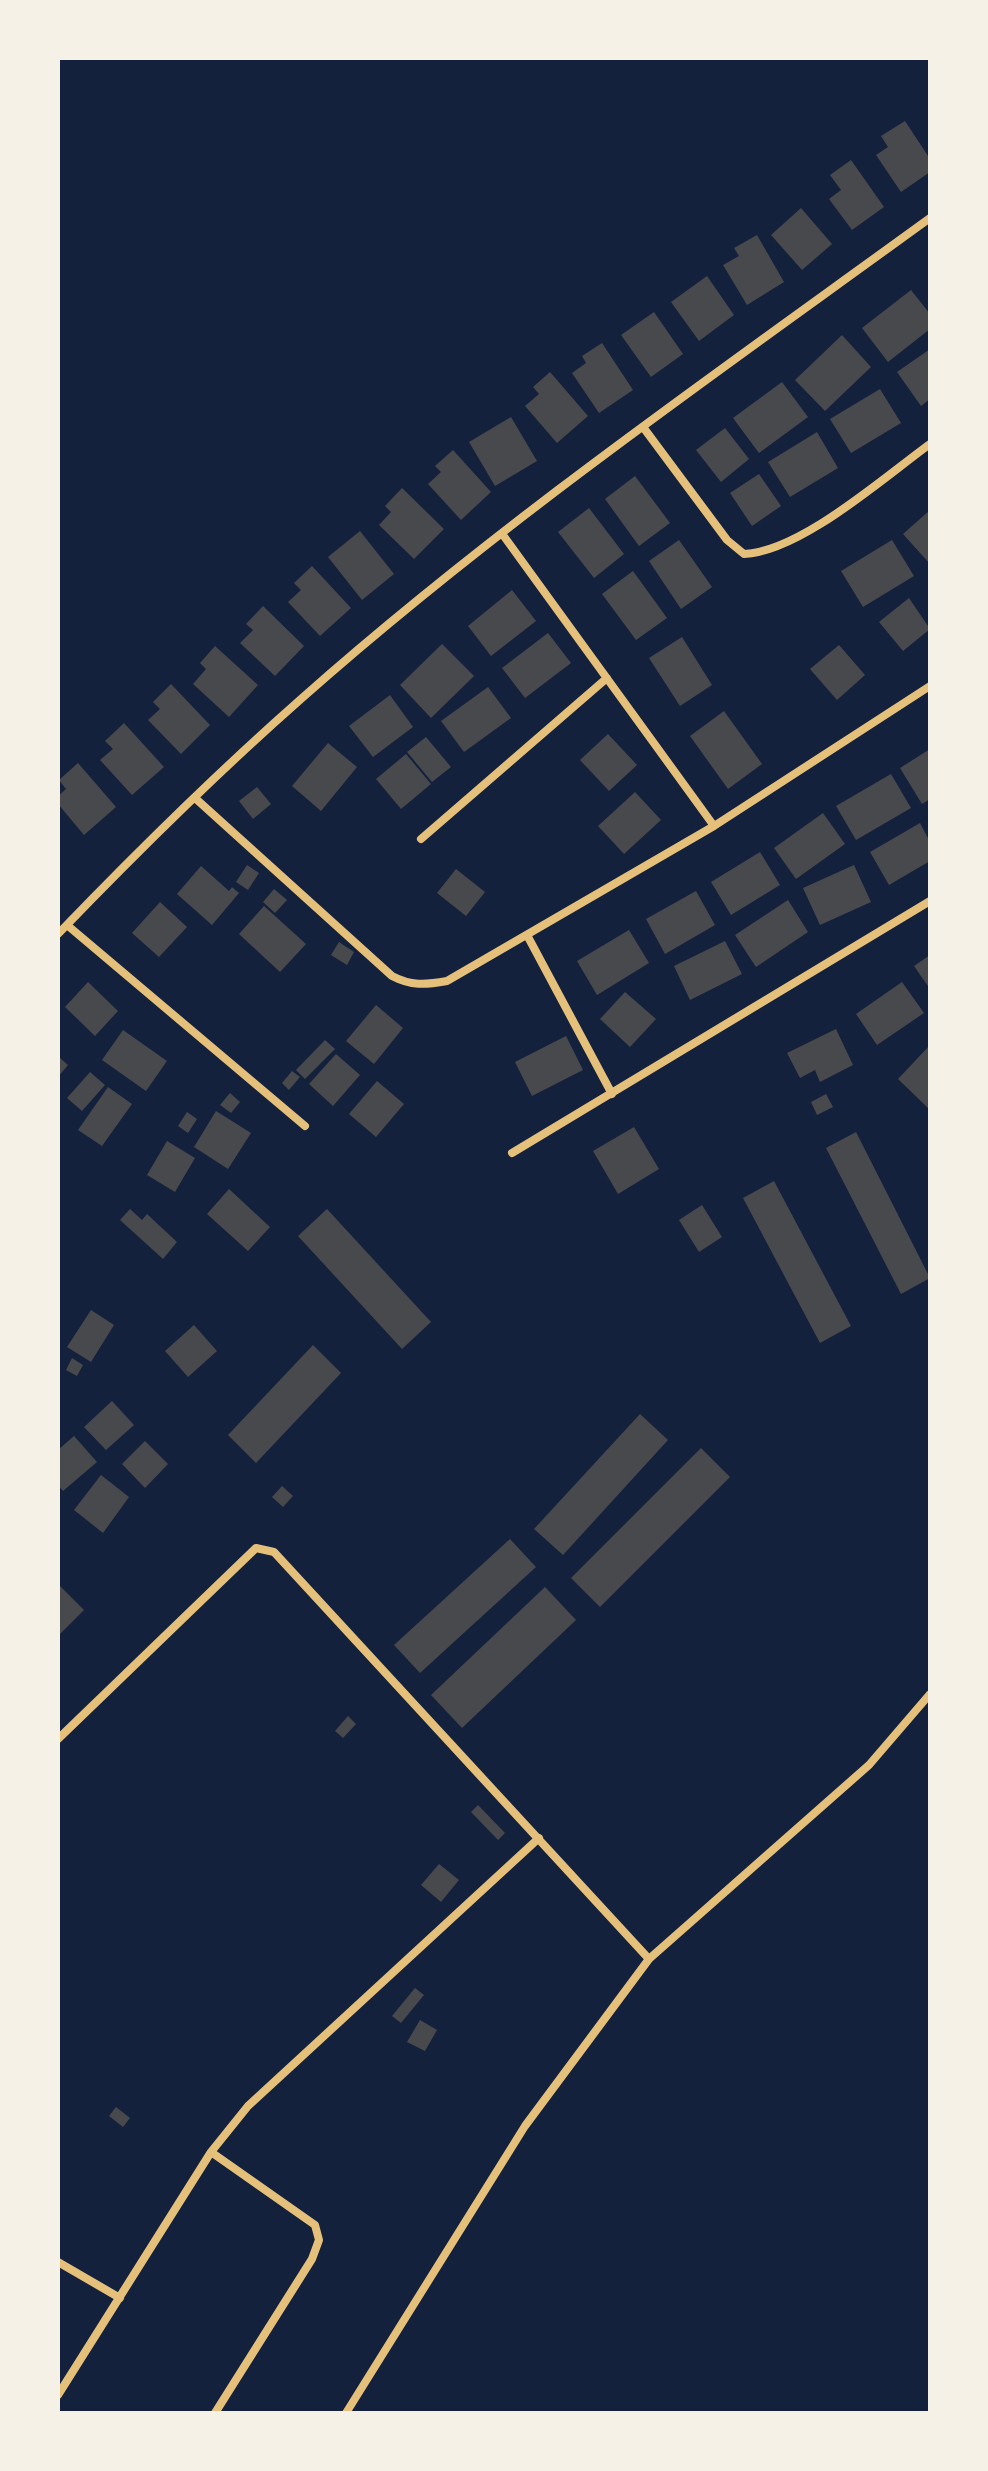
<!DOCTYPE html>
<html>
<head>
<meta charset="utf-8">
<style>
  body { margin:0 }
  #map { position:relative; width:988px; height:2471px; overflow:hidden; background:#14213d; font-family:"IBM Plex Sans",sans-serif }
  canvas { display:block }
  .frame { position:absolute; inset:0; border:60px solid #f6f1e7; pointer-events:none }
</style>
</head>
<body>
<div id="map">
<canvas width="988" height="2471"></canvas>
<div class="frame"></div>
</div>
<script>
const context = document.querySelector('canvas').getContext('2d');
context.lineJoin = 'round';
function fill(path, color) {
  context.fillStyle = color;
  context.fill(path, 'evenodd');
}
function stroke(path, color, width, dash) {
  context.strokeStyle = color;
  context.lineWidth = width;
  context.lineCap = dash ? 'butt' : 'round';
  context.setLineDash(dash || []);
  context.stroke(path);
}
const building = new Path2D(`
  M905 121 930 159V172L901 192 876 155 888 147 881 136Z
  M851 160 884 207 852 230 829 199 841 190 830 175Z
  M801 208 832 244 802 270 771 235Z
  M757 235 784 282 747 305 723 265 739 256 734 248Z
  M707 276 734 315 699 341 671 302Z
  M911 290 930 314V329L888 362 862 328Z
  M654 312 683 354 651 377 621 335Z
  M842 335 871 367 825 411 795 380Z
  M602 343 633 390 599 413 572 373 586 363 582 356Z
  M930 349V399L921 406 897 372Z
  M550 372 588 416 557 443 525 406 539 394 533 387Z
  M782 382 808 417 759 453 733 418Z
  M880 389 901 423 851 453 830 419Z
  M511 417 537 461 495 486 469 442Z
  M725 428 749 459 721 482 696 450Z
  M817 432 838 468 790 497 768 462Z
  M453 450 491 492 461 520 428 484 441 472 435 466Z
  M759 474 781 506 752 526 730 493Z
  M635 476 670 523 639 546 605 499Z
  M402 488 444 529 414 559 379 525 391 512 385 506Z
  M589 508 624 554 594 578 558 532Z
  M930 510V564L903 534Z
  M360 531 394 574 362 600 328 557Z
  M679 540 712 587 681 609 649 561Z
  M892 540 914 576 863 607 841 571Z
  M312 566 351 608 320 636 288 602 301 590 294 583Z
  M633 571 667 618 636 640 602 594Z
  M512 590 536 621 491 656 468 626Z
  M909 598 930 629 903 651 879 622Z
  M263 606 304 646 275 676 240 643 253 630 246 624Z
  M548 633 571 663 525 698 502 668Z
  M682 637 712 685 680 706 649 658Z
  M442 644 474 676 431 718 400 685Z
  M839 645 865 675 837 700 810 669Z
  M215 646 258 685 229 717 193 684 206 669 200 663Z
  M171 684 210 725 181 754 148 720 160 709 153 702Z
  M488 687 511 718 464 752 441 721Z
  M390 695 413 727 373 757 349 726Z
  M724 711 762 764 728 789 690 736Z
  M124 723 164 767 132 795 100 760 113 749 105 741Z
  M608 734 637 765 609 791 580 760Z
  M426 737 451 767 432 782 407 752Z
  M328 743 357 767 321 811 292 786Z
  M930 749V799L922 804 900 768Z
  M406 754 431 784 401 809 376 779Z
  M78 763 116 807 84 835 58 804V796L66 789 59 780Z
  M891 774 911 808 856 840 836 806Z
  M257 787 271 804 253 819 239 801Z
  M635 792 661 820 624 854 598 826Z
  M823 813 845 844 796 879 774 848Z
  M920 823 930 842V861L889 885 870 852Z
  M760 852 780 885 731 915 711 882Z
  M247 865 259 873 248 890 236 882Z
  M854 865 871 902 820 925 803 888Z
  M201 866 229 891 232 887 239 893 212 925 177 894Z
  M456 869 485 892 466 916 437 893Z
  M274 889 287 900 275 913 263 902Z
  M696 891 715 925 665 954 646 919Z
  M788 900 808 932 756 967 735 935Z
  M160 902 187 927 159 957 132 933Z
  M264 906 306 944 280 972 239 934Z
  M629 930 649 963 597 995 577 961Z
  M725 941 742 974 690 1000 674 966Z
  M339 942 354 952 347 965 331 955Z
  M930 955V989L914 966Z
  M88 982 118 1011 95 1036 65 1007Z
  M902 982 924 1013 877 1045 856 1014Z
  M625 992 656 1019 630 1047 600 1019Z
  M376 1005 403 1028 374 1064 346 1041Z
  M836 1029 853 1065 820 1082 815 1070 800 1078 787 1053Z
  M123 1030 167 1061 146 1091 102 1060Z
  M566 1036 583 1070 532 1096 515 1062Z
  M325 1040 335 1049 305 1079 296 1070Z
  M930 1045V1110L898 1079Z
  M336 1054 360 1075 333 1106 309 1084Z
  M58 1056 68 1065 58 1077Z
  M292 1071 300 1077 289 1090 282 1083Z
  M90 1072 105 1085 82 1111 67 1098Z
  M377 1081 404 1104 376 1137 349 1114Z
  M108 1087 132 1104 102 1146 78 1130Z
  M230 1093 240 1102 231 1113 220 1105Z
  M826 1094 833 1107 817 1115 811 1102Z
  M216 1111 251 1133 228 1169 194 1147Z
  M187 1112 197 1119 188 1133 178 1126Z
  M634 1127 659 1169 618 1194 593 1151Z
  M856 1132 930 1278 901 1294 826 1148Z
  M167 1141 195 1158 175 1192 147 1175Z
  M774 1181 851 1326 820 1343 743 1198Z
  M229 1189 270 1227 248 1251 207 1214Z
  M702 1205 722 1237 699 1252 679 1220Z
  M130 1209 142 1220 147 1214 177 1242 163 1259 120 1220Z
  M327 1209 431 1322 402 1349 298 1236Z
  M91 1310 114 1325 91 1362 67 1347Z
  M194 1325 217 1351 188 1377 165 1351Z
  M313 1345 341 1373 256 1463 228 1435Z
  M72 1358 83 1365 77 1376 66 1370Z
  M112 1401 134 1425 106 1450 84 1427Z
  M640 1414 668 1440 563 1555 534 1529Z
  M74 1436 97 1462 63 1491 58 1485V1450Z
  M145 1441 168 1464 145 1488 122 1464Z
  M701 1448 730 1477 600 1607 571 1578Z
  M101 1475 129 1497 103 1533 74 1510Z
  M282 1486 293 1496 283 1507 272 1497Z
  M510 1539 536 1567 420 1673 394 1645Z
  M58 1584 84 1610 58 1636Z
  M545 1587 576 1620 462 1728 431 1695Z
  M348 1716 356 1724 343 1738 335 1731Z
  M478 1805 505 1833 498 1840 471 1812Z
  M439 1864 459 1880 441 1902 421 1885Z
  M415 1988 424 1995 401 2023 392 2016Z
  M420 2020 437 2030 425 2051 407 2042Z
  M116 2107 130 2118 123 2127 109 2116Z`);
const minor = new Path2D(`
  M643 427 727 540 744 554C800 552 883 478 930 444
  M503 535 714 826
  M195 798 392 976C411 986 425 985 447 981L714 826 930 686
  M421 839 607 678
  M67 925 305 1126
  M58 934C136 853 217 773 301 699 497 525 718 372 930 218
  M527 935 612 1094
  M512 1153 930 901
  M58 1739 256 1548 274 1552 649 1959
  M211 2152 315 2225 319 2240 312 2259 215 2413
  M58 2262 120 2298
  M58 2395 211 2152 248 2106 539 1838
  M346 2413 525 2126 649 1959 869 1765 930 1694`);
fill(building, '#48494c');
stroke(minor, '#e5c07b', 8);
</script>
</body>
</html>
